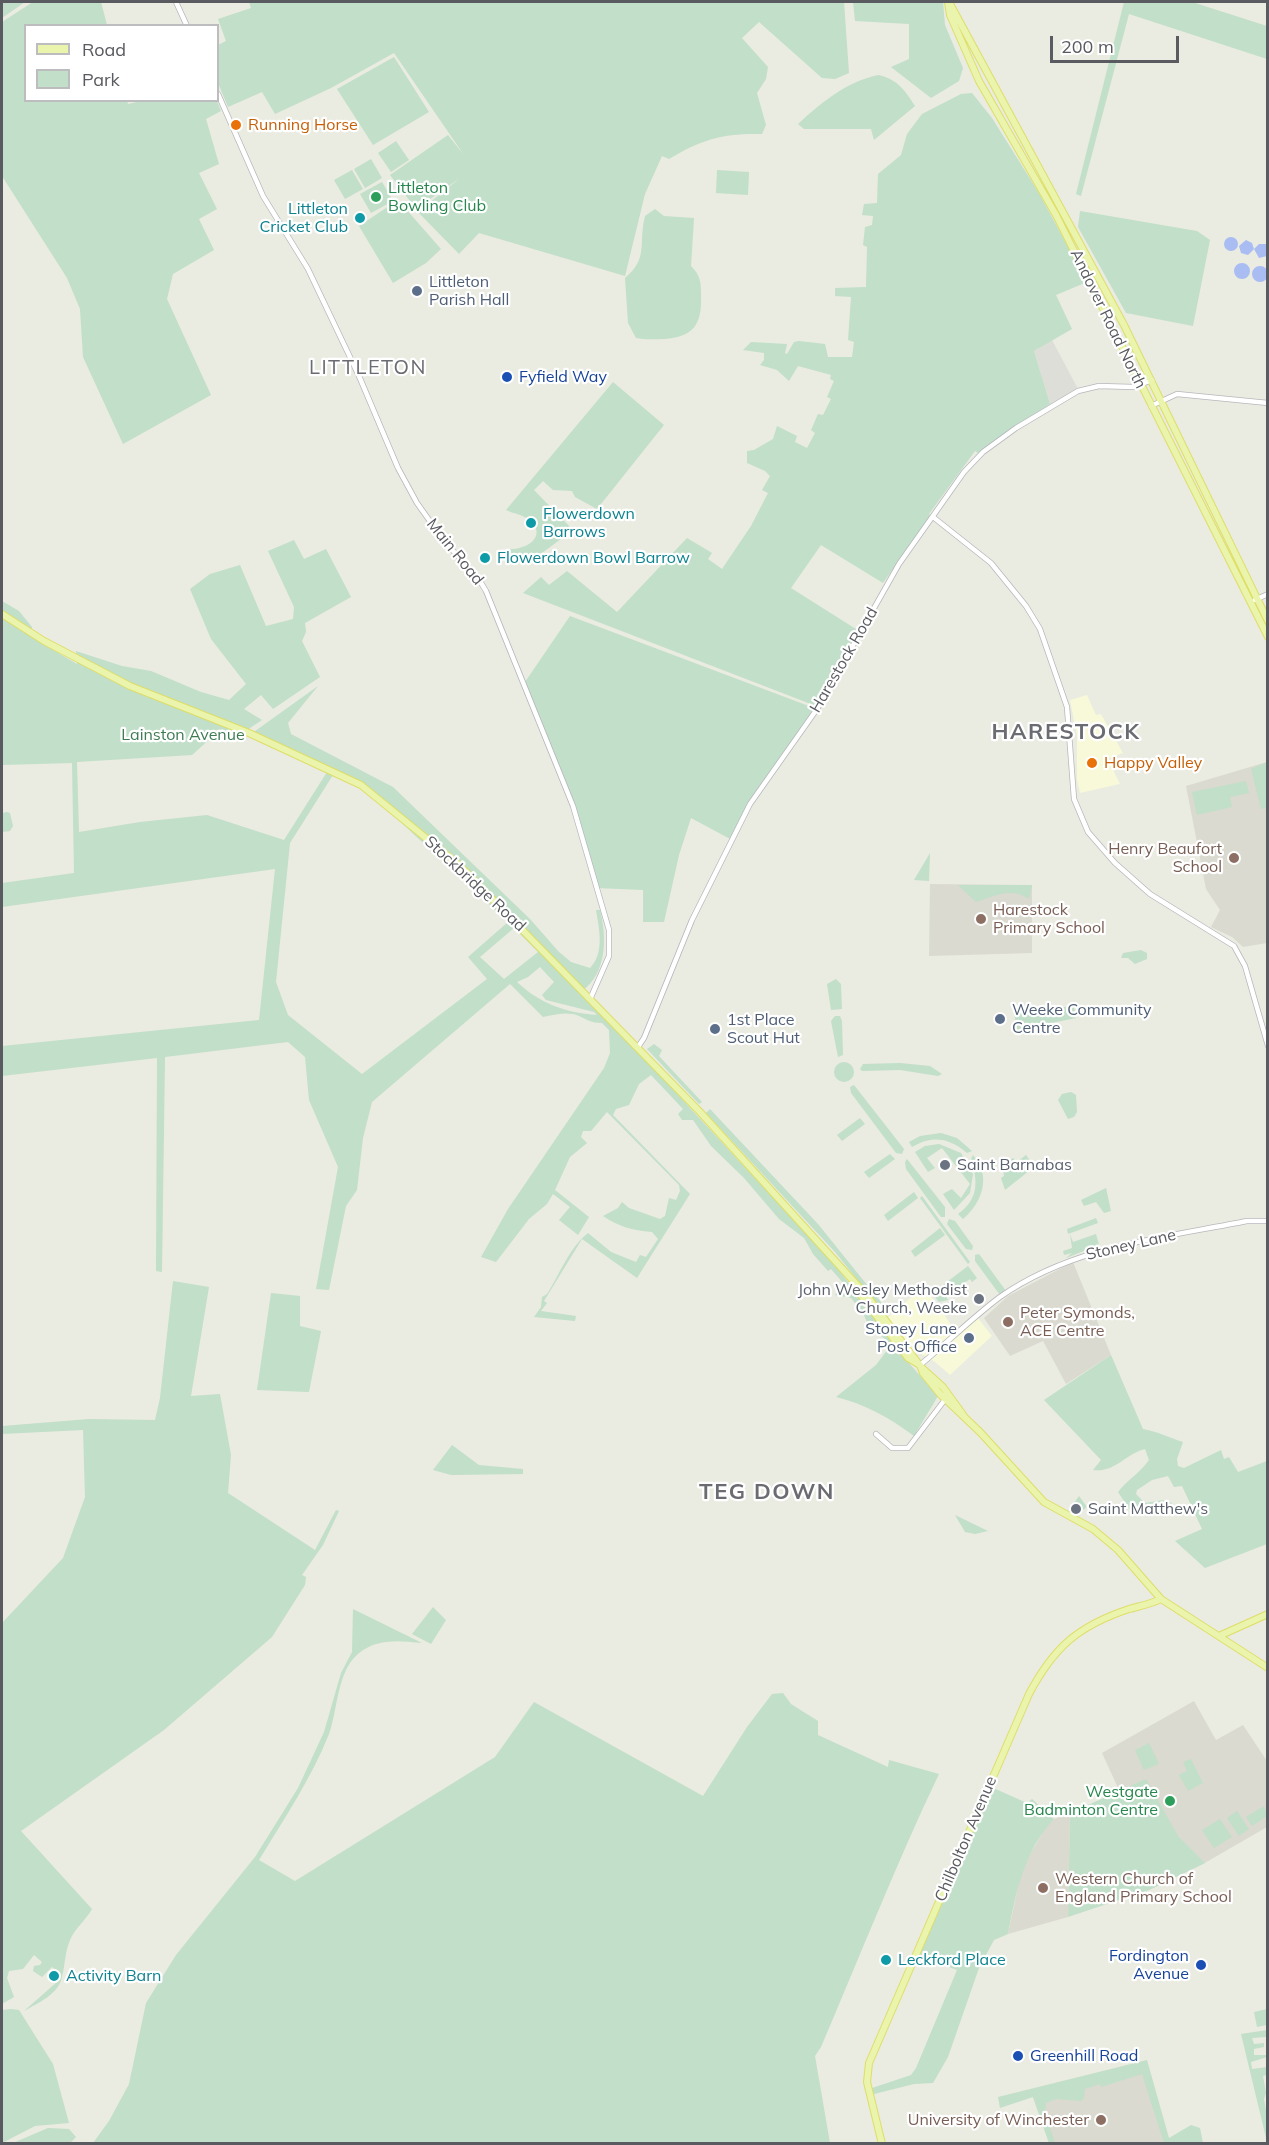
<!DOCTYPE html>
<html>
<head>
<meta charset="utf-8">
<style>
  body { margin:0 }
  #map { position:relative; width:1269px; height:2145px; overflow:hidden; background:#eaebe1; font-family:Mulish,sans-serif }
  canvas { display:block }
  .frame { position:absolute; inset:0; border:3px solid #5a5b60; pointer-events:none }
  .legend { position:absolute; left:24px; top:24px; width:195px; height:78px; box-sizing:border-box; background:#fff; border:2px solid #bdbdbf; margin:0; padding:8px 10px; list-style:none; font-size:18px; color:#5a5b60 }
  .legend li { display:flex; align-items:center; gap:12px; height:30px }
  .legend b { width:30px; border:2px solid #bdbdbf }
  .scale { position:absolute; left:1050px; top:36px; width:129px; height:27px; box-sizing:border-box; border:3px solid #5a5b60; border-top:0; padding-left:8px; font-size:18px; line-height:21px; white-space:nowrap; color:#5a5b60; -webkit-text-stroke:4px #fff; paint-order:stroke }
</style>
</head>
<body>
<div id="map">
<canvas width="1269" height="2145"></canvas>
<div class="frame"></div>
<ul class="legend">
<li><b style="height:8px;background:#ebf4ad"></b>Road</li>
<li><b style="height:16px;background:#c1dfc9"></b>Park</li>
</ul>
<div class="scale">200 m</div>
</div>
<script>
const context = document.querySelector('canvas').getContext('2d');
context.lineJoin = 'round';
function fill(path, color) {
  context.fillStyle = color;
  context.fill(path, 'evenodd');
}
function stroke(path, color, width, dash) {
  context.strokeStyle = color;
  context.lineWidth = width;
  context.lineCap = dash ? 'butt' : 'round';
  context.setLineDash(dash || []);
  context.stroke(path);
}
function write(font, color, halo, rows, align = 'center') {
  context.font = font + ' Mulish,sans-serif';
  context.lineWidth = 4.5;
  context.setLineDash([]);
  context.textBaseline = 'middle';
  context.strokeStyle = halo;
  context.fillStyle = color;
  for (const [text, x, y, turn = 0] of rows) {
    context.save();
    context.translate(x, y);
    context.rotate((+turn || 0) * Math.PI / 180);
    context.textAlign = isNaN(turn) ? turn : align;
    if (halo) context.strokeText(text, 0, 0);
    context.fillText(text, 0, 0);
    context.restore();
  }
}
const commercial = new Path2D(`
  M1087 695 1096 715 1101 714 1123 753 1108 759 1120 784 1080 793 1077 780V736L1070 700Z
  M922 1288 926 1289 957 1333 978 1318 992 1336 950 1375 935 1362 916 1351 887 1318Z`);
const industrial = new Path2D(`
  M1052 340 1078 389 1050 404 1034 351Z`);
const education = new Path2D(`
  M1267 762V943L1243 947 1232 937 1211 927 1220 910 1206 889 1186 786Z
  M930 884 1032 885V953L929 956Z
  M1073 1262 1111 1355 1066 1384 1043 1341 1010 1356 984 1318 1008 1296Z
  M1194 1701 1216 1740 1243 1725 1267 1761V1827L1203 1864 1149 1890 1117 1803 1119 1790 1102 1753Z
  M1070 1813 1068 1917 1008 1934 1022 1868 1046 1827 1054 1819Z
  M1146 2065 1166 2143H1049L1033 2097Z`);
const green = new Path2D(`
  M2 2H25L2 18Z
  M33 2H101L107 25 26 26V100H127L128 104 145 100 217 101 221 111 206 119 219 164 199 173 217 209 199 219 214 250 173 274 167 299 211 395 123 444 83 357 80 309 67 278 2 176V22Z
  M249 2H844L849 73 835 79 822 78 759 22 742 38 768 67 766 79 757 93 766 125 762 134C724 133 702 139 669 159L662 156 645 194 625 276 479 233 459 254 418 212 460 178 416 209 390 175 448 135 464 155 394 53 331 88 275 114 262 92 228 107 218 83V45L226 41 218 19 251 8Z
  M853 2H943L945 25 963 68 959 81 931 98 891 67 909 59V24L855 21Z
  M1124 2H1192L1267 26V59L1129 14 1081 196 1076 194Z
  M394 57 429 112 373 145 337 89Z
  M878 75C897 79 905 90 915 106L874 140 871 129H804L798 124C822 102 846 82 878 75Z
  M972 93 992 118 1039 193 1087 282 1056 295 1072 329 1034 351 1050 404 978 453 975 451 929 514 931 516 883 583 821 545 791 588 859 631 816 706 523 593 541 577 549 585 567 571 617 612 687 538 712 553 708 559 722 569 751 526 768 493 762 490 770 476 765 471 747 463V451L754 450 773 439 777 426 797 436 795 442 807 448 815 433 811 430 818 414 823 415 831 399 827 397 834 381 830 379 831 375 798 366 789 381 777 370 760 365 764 360V353L743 350 751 342 787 344 785 353 787 354 794 342 799 341 825 344 828 357H852L854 342 848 340 851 297 835 296V288L866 287 867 247 863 245 865 227 872 225 873 216 862 215 864 204 877 203 878 174 901 155 907 134 922 114 961 94Z
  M396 141 409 160 391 172 378 153Z
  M371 159 382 178 365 188 354 169Z
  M352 170 363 189 345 199 334 180Z
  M717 170 749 172 748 195 716 193Z
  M382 182 393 201 371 213 360 194Z
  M398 200 441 249 426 263 393 283 359 226Z
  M655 209 664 216 694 218 691 266C701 276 701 283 701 296 702 325 693 337 664 339 654 339 646 340 636 338L628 323 625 278C649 258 638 244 645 216Z
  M1080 211 1197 231 1210 240 1193 326 1126 313 1078 227Z
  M613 382 664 425 597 509 575 497 572 491 553 490 543 481 534 490 573 530 538 556 526 554 520 556 512 553 500 557 509 549C528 550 548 535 529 520 522 514 514 514 506 510Z
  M294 540 304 559 326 549 351 597 305 623 306 632 302 641 320 677 273 709 261 695 244 709 262 720 250 728 244 738 221 729 192 755 77 762 79 832 140 822 207 815 284 840 327 772 333 775 290 843 276 982 288 1015 362 1074 487 979 468 957 508 922 362 786 251 734 318 686 288 723 291 734 393 787 530 919 559 952 571 962 590 968C605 953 599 928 596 910H600C607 938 607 973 582 991L836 1266 908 1362 938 1396 914 1436C890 1418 865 1404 836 1397L876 1365 891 1345 867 1322 863 1313 851 1298 835 1295 844 1284 831 1269 828 1271 813 1254 804 1238 779 1219 744 1178 711 1146 693 1120H682L678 1114 683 1109 651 1075 639 1084 629 1105 616 1109 613 1115 690 1194 637 1278 582 1239 544 1301 547 1303 541 1311 576 1316 575 1321 534 1317 541 1307 542 1297 547 1294C560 1274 569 1248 588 1233L611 1252 636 1262 640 1255 646 1257 658 1239 652 1232C632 1230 619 1227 603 1216L618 1208 622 1202 629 1208 660 1219 665 1216 669 1198 676 1200 680 1191 679 1185 607 1112 591 1131H583L581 1137 587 1143 570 1157 555 1190 589 1217 578 1235 559 1220 570 1207 553 1194 547 1204 529 1219 496 1262 481 1257 508 1209 604 1068 610 1053 609 1030 602 1023C591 1023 588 1020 579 1016 567 1011 555 1015 543 1017L510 984 372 1102 363 1138 357 1190 346 1206 329 1290 316 1289 338 1167 309 1100 305 1057 288 1042 165 1057 162 1272 156 1271 157 1058 2 1076V1046L259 1020 275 869 2 907V883L74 873 72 763 2 765V601L19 611 32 627 31 637 77 664 76 651 122 666 151 671 201 692 229 700 246 684 211 639 190 589 210 574 240 565 266 626 293 619 294 607 268 551ZM514 928 538 952 504 979 480 957ZM540 967 554 982 542 995 546 1000 594 1012 597 1015C566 1013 539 1003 517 982L528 977Z
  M570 616 814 708 750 804 732 840 691 818 679 855 664 922H643V890L596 888 579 823 525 682Z
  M1267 762V808L1261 809 1251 769Z
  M1246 781 1249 793 1230 797 1232 807 1197 815 1192 792Z
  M7 812 10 813 13 826 10 831 2 832V813Z
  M930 853 929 881 914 880Z
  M958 885H1032L1029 899C1011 887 995 896 976 902Z
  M1141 950 1147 953V959L1135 964 1128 958H1121L1123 953Z
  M836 979 841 984 842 1009 831 1010 827 984Z
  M1013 1007H1074L1076 1018 1017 1030Z
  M835 1016H840L842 1021 843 1055 838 1057 831 1021Z
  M654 1044 662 1050 659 1056 702 1102 699 1104 647 1049Z
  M834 1072a10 10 0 1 1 20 0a10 10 0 1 1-20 0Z
  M900 1063 930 1066 942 1074 938 1076 900 1070 862 1071 860 1069 863 1064Z
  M854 1085 904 1149 902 1154 896 1153 851 1093 850 1087Z
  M1071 1092 1076 1095 1077 1112 1074 1117 1068 1119 1058 1100 1062 1094Z
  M710 1109 818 1224 884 1306 880 1308 835 1252 706 1113Z
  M860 1118 865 1124 842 1141 837 1135Z
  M941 1133 957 1138 972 1151 967 1153C949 1138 933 1135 912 1147L909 1142 920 1136Z
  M939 1144 961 1153 973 1174 970 1193 954 1210 943 1194 952 1189 961 1198 970 1184 942 1148 927 1158 935 1168 928 1172 915 1152 925 1146Z
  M890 1154 895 1159 869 1178 864 1172Z
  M973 1155C992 1176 982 1203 963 1219L958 1214C979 1199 978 1181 971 1159Z
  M1026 1155 1034 1167 1005 1190 1001 1178 1004 1176 1002 1166 1013 1158 1017 1162Z
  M907 1159 945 1207V1217H941L906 1169 905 1162Z
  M1106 1188 1111 1211 1104 1213 1096 1202 1084 1206 1081 1200Z
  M914 1192 918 1198 888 1221 884 1215Z
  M922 1196 970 1262 968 1264 920 1198Z
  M1096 1218 1098 1223 1068 1234 1067 1229Z
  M949 1219 955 1221 973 1246 972 1250 966 1249 947 1224Z
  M940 1228 945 1235 915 1257 911 1251Z
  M1070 1234 1073 1242 1096 1234 1099 1245 1066 1258 1072 1253 1064 1255 1063 1251 1072 1248Z
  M979 1254 1006 1291 1000 1295 975 1261V1255Z
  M968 1266 977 1278 972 1282 970 1279 946 1296 948 1300 939 1302 934 1296 935 1291Z
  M173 1281 209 1287 191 1396 220 1394 231 1455 228 1493 315 1550 336 1510 339 1511 323 1545 302 1575 306 1577 305 1585 272 1637 164 1730 21 1831 92 1909C86 1920 75 1928 70 1940 65 1952 65 1964 62 1977 59 1994 38 2003 24 2011L57 1982 61 1974 52 1967 42 1977 33 1971 34 1966 40 1965 42 1962 34 1955 23 1969 9 1971 7 1978 14 1997 2 2004V1623L63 1558 85 1497 83 1430 2 1434V1426L89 1419 155 1420 160 1398Z
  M271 1293 300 1296V1326L321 1331 309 1392 257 1390Z
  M1111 1355 1143 1429C1158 1432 1168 1437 1183 1442L1177 1459 1178 1466 1184 1468 1221 1450 1224 1459 1229 1457 1238 1472 1267 1461V1544L1205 1568 1175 1541 1202 1529 1182 1486 1174 1487 1168 1476 1152 1480 1137 1490 1136 1494 1145 1503 1164 1500 1172 1503 1171 1509 1166 1512 1150 1509 1134 1516 1118 1492C1127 1480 1140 1473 1149 1460L1145 1449C1125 1454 1115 1473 1093 1470L1101 1460 1044 1400Z
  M452 1445 479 1465 523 1469V1474L451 1475 433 1470Z
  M1079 1496 1087 1507 1078 1514 1068 1512Z
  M955 1515 988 1531 975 1534 965 1532Z
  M433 1607 446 1620 431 1644 412 1634Z
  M353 1609 422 1643C397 1640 371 1638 353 1659 337 1678 337 1712 329 1734 311 1779 284 1819 259 1860L295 1881 495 1757 534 1702 703 1796 747 1727 772 1694 783 1693 791 1704 818 1721V1735L888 1767 889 1760 939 1774C896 1864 860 1956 821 2047L815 2056 830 2143H93L109 2121 129 2084 146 2003 176 1955 255 1857 298 1788 324 1732 341 1673 352 1652Z
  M1149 1743 1159 1764 1144 1770 1135 1750Z
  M1191 1759 1203 1783 1188 1791 1179 1775 1187 1771 1183 1762Z
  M1146 1779 1178 1836 1205 1863 1149 1890 1068 1917 1070 1813Z
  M991 1787 1027 1803 1032 1799 1054 1819C1024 1851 1016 1892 1008 1934L994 1940 979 1968 948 2057 933 2083 914 2084 874 2094 872 2088 911 2075 916 2068 957 1970 919 1956Z
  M1264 1806 1267 1816 1252 1826 1246 1817Z
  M1237 1811 1249 1829 1239 1836 1227 1818Z
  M1220 1819 1232 1837 1214 1848 1202 1830Z
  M11 2009 19 2010 53 2064 69 2123 35 2126 2 2143V2010Z
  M1267 2009V2025L1257 2027 1254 2012Z
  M1267 2030V2037L1252 2038 1254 2044 1264 2043V2047L1254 2049V2055H1267V2057L1251 2062 1252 2069 1267 2067V2075L1263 2076 1266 2093 1264 2099C1267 2114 1268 2125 1267 2142L1241 2034Z
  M1147 2060 1169 2138 1191 2125 1200 2128 1203 2143H1164L1142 2074 1101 2087 1100 2084 1085 2089 1084 2098 1081 2101 1056 2099 1046 2103 1045 2113 1055 2143H1049L1033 2097 1000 2108 998 2097Z
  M48 2128 69 2129 76 2137 70 2143H13Z`);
const water = new Path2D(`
  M1224 244a7 7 0 1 1 14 0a7 7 0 1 1-14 0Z
  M1246 240 1252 243 1254 249 1259 244H1266L1267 256 1259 258 1254 249 1248 255 1241 253 1239 246Z
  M1234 271a8 8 0 1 1 16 0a8 8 0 1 1-16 0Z
  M1252 274a8 8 0 1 1 16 0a8 8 0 1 1-16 0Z`);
const minor = new Path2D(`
  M176 2 187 26
  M218 94 263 196 308 269 359 376 398 468 417 503 444 541 478 578 486 591 573 806 609 930V956L591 997
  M1151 406 1177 394 1268 403
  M933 517 991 563 1026 606 1040 629 1067 707 1074 799 1088 832 1115 863 1150 894 1234 946 1245 966 1268 1046
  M1255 600 1268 594
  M638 1047 644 1038 692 920 750 804 817 709 899 564 964 472 983 452 1016 428 1078 391 1099 386 1134 387 1152 380
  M920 1365C947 1343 973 1317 1000 1297 1073 1246 1162 1238 1247 1221H1268
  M876 1434 892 1448H908L947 1397`);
const major = new Path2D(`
  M948 2 950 15 979 81 1056 215 1268 637
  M949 2 1124 325 1268 621
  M2 614 44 641 130 686 249 733 361 785 459 865 700 1112 867 1296 918 1363
  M855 1287 908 1358 920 1365 923 1373 940 1394 980 1432 1044 1502 1093 1529 1118 1550 1161 1599 1268 1668
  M922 1368 943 1387 964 1416
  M1219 1636 1268 1614
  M882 2144 867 2082 869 2063 1029 1694C1054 1647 1078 1626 1129 1609 1140 1606 1151 1604 1161 1599`);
const markers = [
  [236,125,6,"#e8710a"],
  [376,197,6,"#2e9e5b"],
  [360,218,6,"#0f9aa8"],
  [417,291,6,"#5c6f8a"],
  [507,377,6,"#1a4fb4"],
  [531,523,6,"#0f9aa8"],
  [485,558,6,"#0f9aa8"],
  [1092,763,6,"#e8710a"],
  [1234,858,6,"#8d6e63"],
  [981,919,6,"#8d6e63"],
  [1000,1019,6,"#5c6f8a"],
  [715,1029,6,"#5c6f8a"],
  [945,1165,6,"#6b7280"],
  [979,1299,6,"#6b7280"],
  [1008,1322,6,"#8d6e63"],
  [969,1338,6,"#5c6f8a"],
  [1076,1509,6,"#6b7280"],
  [1170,1801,6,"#2e9e5b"],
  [1043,1888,6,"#8d6e63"],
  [886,1960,6,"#0f9aa8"],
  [1201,1965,6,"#1a4fb4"],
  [54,1976,6,"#0f9aa8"],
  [1018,2056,6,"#1a4fb4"],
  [1101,2120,6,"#8d6e63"]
];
const foodNames = [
  ["Running Horse",248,125],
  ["Happy Valley",1104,763]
];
const leisureNames = [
  ["Littleton",388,188],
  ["Bowling Club",388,206],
  ["Westgate",1158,1792,"right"],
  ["Badminton Centre",1158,1810,"right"]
];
const cultureNames = [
  ["Littleton",348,209,"right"],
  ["Cricket Club",348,227,"right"],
  ["Flowerdown",543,514],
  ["Barrows",543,532],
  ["Flowerdown Bowl Barrow",497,558],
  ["Leckford Place",898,1960],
  ["Activity Barn",66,1976]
];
const serviceNames = [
  ["Littleton",429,282],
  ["Parish Hall",429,300],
  ["Weeke Community",1012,1010],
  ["Centre",1012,1028],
  ["1st Place",727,1020],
  ["Scout Hut",727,1038],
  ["Stoney Lane",957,1329,"right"],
  ["Post Office",957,1347,"right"]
];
const streetNames = [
  ["Andover Road North",1108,319,64],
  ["Main Road",455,552,51],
  ["Harestock Road",844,660,-60],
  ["Stockbridge Road",475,884,43],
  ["Stoney Lane",1131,1245,-13],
  ["Chilbolton Avenue",966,1839,-67]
];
const transitNames = [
  ["Fyfield Way",519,377],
  ["Fordington",1189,1956,"right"],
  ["Avenue",1189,1974,"right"],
  ["Greenhill Road",1030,2056]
];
const parkNames = [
  ["Lainston Avenue",183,735]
];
const educationNames = [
  ["Henry Beaufort",1222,849,"right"],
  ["School",1222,867,"right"],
  ["Harestock",993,910],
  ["Primary School",993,928],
  ["Peter Symonds,",1020,1313],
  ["ACE Centre",1020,1331],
  ["Western Church of",1055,1879],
  ["England Primary School",1055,1897],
  ["University of Winchester",1089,2120,"right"]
];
const worshipNames = [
  ["Saint Barnabas",957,1165],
  ["John Wesley Methodist",967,1290,"right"],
  ["Church, Weeke",967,1308,"right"],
  ["Saint Matthew's",1088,1509]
];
const quarterNames = [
  ["LITTLETON",368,368]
];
const districtNames = [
  ["HARESTOCK",1066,732],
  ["TEG DOWN",767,1492]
];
fill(commercial, '#f7f9d8');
fill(industrial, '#deded9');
fill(education, '#dadad0');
fill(green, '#c1dfc9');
fill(water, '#a9bdf3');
stroke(minor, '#b7b7bc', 6);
stroke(major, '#dede67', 8);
stroke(minor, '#fff', 4.5);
stroke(major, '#ebf4ad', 6);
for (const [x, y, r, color] of markers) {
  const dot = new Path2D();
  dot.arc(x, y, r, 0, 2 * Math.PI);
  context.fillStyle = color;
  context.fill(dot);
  stroke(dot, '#fff', 2);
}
write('16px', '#c56008', '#fff', foodNames, 'left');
write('16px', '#27864d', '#fff', leisureNames, 'left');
write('16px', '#0d838f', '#fff', cultureNames, 'left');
write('16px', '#4e5e75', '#fff', serviceNames, 'left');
write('16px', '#5a5b60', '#fff', streetNames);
write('16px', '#164399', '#fff', transitNames, 'left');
write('16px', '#3e7b52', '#fff', parkNames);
write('16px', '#785e54', '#fff', educationNames, 'left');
write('16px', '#5b616d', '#fff', worshipNames, 'left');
context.letterSpacing = '1.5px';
write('20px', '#6b6c72', '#fff', quarterNames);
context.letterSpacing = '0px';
context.letterSpacing = '1.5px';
write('bold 22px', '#6b6c72', '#fff', districtNames);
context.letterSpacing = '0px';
</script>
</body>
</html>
